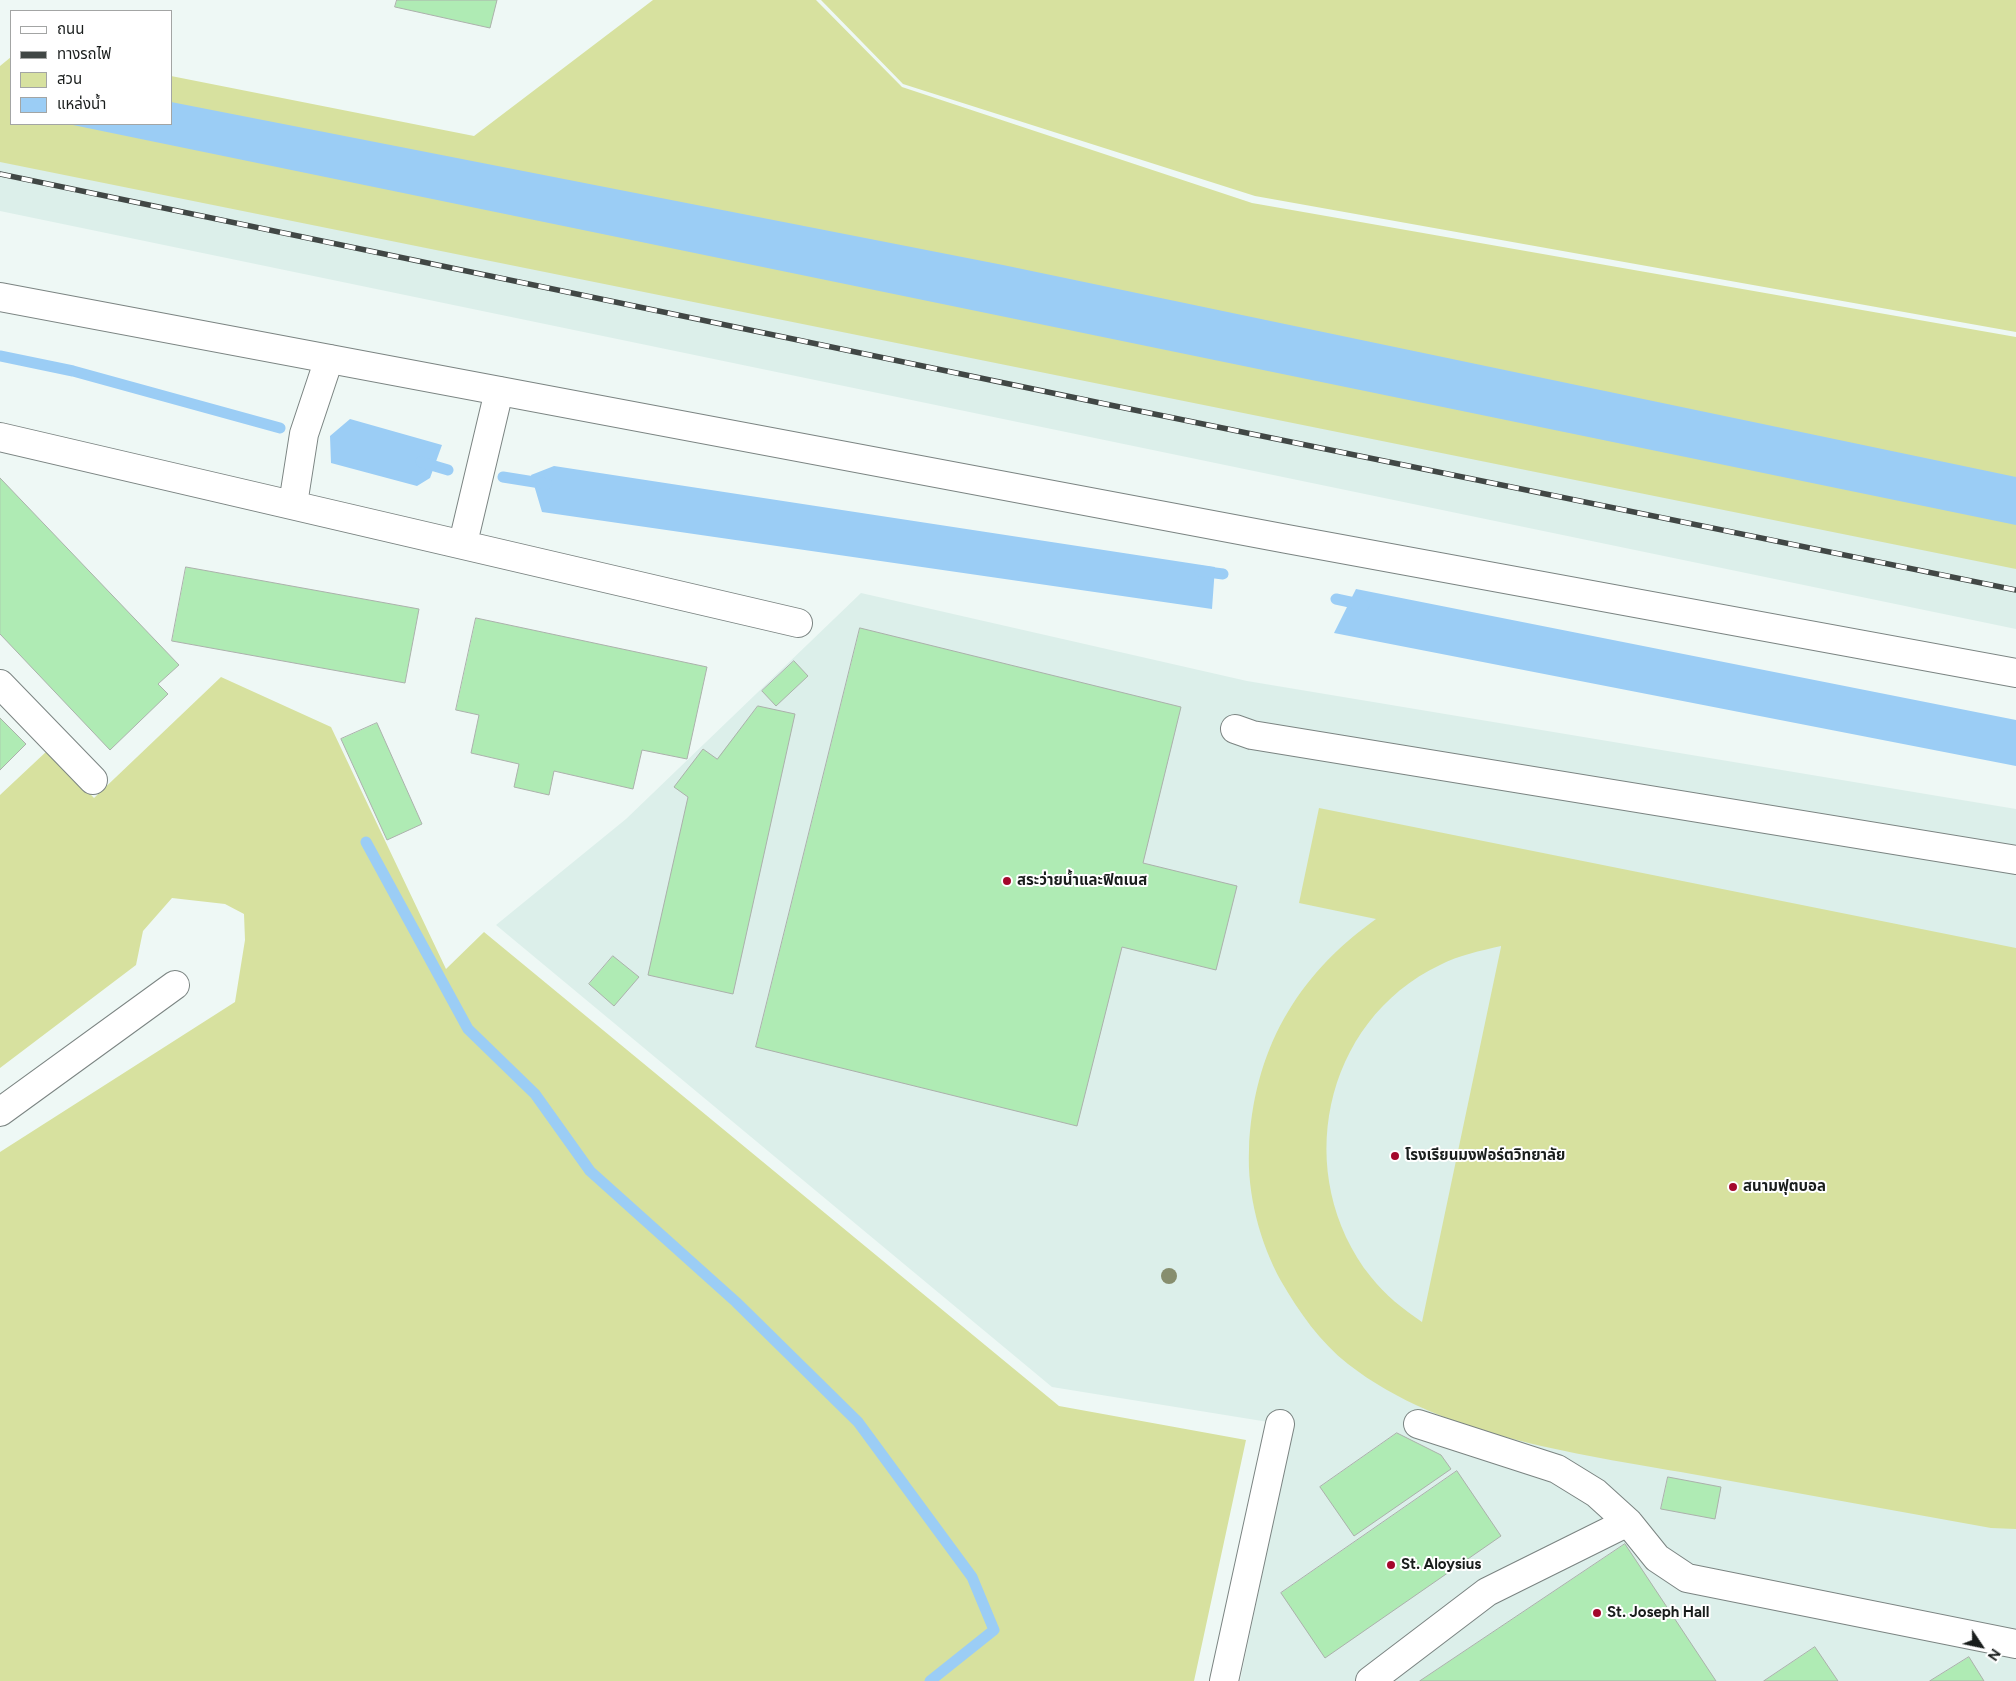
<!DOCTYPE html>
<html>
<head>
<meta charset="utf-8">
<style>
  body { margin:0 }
  #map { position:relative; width:2016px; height:1681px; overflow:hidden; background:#eef8f5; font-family:Figtree,"Noto Sans Thai",sans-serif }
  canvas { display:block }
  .legend { position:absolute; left:10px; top:10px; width:162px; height:115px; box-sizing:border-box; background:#fff; border:1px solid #a3a5a4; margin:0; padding:6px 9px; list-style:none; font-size:15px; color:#191d1c }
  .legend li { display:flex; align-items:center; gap:10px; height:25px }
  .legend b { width:25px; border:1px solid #a3a5a4 }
  .north { position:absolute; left:1956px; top:1621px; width:50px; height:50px; -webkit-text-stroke:4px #fff; paint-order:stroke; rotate:124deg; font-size:14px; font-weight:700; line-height:20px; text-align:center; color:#191d1c }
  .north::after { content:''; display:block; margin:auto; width:18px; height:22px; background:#191d1c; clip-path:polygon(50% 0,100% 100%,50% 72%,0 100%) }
</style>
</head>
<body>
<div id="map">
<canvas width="2016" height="1681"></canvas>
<ul class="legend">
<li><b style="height:6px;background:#fff"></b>ถนน</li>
<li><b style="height:6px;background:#414745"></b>ทางรถไฟ</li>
<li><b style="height:14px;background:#d7e19f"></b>สวน</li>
<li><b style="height:14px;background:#9bcdf5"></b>แหล่งน้ำ</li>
</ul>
<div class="north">N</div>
</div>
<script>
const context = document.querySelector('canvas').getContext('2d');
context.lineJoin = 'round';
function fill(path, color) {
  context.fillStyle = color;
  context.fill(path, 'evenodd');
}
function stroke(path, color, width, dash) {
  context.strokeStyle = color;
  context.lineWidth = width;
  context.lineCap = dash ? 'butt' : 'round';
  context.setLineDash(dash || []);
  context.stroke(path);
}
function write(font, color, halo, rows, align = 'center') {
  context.font = font + ' Figtree,"Noto Sans Thai",sans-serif';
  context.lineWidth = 4;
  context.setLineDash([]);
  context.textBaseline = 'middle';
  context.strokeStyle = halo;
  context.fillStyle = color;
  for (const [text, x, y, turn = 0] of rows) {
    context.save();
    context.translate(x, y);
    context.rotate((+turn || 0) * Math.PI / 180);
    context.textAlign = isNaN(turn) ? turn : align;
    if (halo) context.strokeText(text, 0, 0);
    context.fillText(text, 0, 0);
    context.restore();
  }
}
const built = new Path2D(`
  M0 128 2016 549V629L0 211Z
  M861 593 1247 681 2016 809V1681H1240L1293 1426 1052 1387 496 925 626 819Z`);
const green = new Path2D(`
  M653 0H816L902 87 1252 203 2016 337V569L0 162V66L11 57V124H171V76L474 136Z
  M821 0H2016V332L1255 196 903 84Z
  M221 677 331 727 446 969 484 932 1059 1406 1246 1440 1194 1681H0V1152L235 1002 245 940 244 914 225 904 172 898 143 931 136 965 0 1068V795L48 750 94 798Z
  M1319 808 2016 948V1529L1991 1528C1895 1511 1799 1493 1703 1476 1587 1455 1444 1439 1348 1364 1320 1342 1299 1312 1281 1281 1260 1243 1247 1194 1249 1150 1253 1051 1296 976 1376 919L1299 903ZM1501 946V947L1422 1322C1403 1309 1385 1295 1371 1277 1291 1176 1322 1021 1440 965 1459 955 1480 951 1501 946Z`);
const water = new Path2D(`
  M171 102 1003 265 2016 477V525L68 124H171Z
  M350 419 442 445 430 478 417 486 331 463 330 436Z
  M554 466 1215 567 1212 609 542 512 531 475Z
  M1356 589 2016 720V766L1334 633Z`);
const stream = new Path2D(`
  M0 356 73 371 280 428
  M421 462 448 470
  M503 477 547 484
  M1200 571 1223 574
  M1336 599 1364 605
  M366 842 468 1029 535 1094 590 1171 736 1302 858 1422 972 1577 994 1630 930 1681`);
const building = new Path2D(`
  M397 0H497L490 28 395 7Z
  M0 478 179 665 158 684 168 694 110 750 0 634Z
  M186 567 419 609 405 683 172 641Z
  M476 618 707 667 687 759 642 750 633 789 554 771 549 795 514 787 519 764 471 753 479 715 456 710Z
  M860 628 1181 707 1143 863 1237 886 1216 970 1122 947 1077 1126 756 1047Z
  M794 661 808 676 776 706 762 691Z
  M758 706 795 714 733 994 648 975 688 797 674 787 703 749 717 759Z
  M0 718 26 744 0 770Z
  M377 723 422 824 387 840 341 739Z
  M613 956 639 977 614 1006 589 984Z
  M1397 1433 1441 1455 1451 1469 1354 1536 1320 1487Z
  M1457 1471 1501 1536 1325 1658 1281 1593Z
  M1668 1477 1721 1487 1715 1519 1661 1509Z
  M1625 1544 1716 1681H1420Z
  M1815 1647 1838 1681H1764Z
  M1969 1657 1984 1681H1930Z`);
const minor = new Path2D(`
  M0 437 798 623
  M293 504 304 434 329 359
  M463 543 499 391
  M0 684 93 780
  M1235 729 1252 735 2016 860
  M0 1112 175 985
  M1418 1424 1557 1469 1596 1493 1628 1522 1657 1558 1687 1578 2016 1644
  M1224 1681 1280 1424
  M1370 1681 1487 1592 1628 1522`);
const major = new Path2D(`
  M0 297 1287 539 2016 673`);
const rail = new Path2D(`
  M0 174 1115 406 2016 590`);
const trees = [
  [1169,1276]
];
const markers = [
  [1007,881,5,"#a4082c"],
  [1395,1156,5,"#a4082c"],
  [1733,1187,5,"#a4082c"],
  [1391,1565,5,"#a4082c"],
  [1597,1613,5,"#a4082c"]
];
const poiNames = [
  ["สระว่ายน้ำและฟิตเนส",1017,881],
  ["โรงเรียนมงฟอร์ตวิทยาลัย",1405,1156],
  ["สนามฟุตบอล",1743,1187],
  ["St. Aloysius",1401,1565],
  ["St. Joseph Hall",1607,1613]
];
fill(built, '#dcefea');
fill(green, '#d7e19f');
fill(water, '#9bcdf5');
stroke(stream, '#9bcdf5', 11);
fill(building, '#afebb4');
stroke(building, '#abb1ab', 1);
stroke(minor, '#7b8482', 30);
stroke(major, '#7b8482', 30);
stroke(minor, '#fff', 28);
stroke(major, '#fff', 28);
stroke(rail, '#414745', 5.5);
stroke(rail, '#fff', 4, [11]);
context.fillStyle = '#878e6e';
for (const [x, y] of trees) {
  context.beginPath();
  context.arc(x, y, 8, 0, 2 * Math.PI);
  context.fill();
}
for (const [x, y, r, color] of markers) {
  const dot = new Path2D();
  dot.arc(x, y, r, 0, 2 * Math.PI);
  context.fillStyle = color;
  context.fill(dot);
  stroke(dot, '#fff', 2);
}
write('bold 15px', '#191d1c', '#fff', poiNames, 'left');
</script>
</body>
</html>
